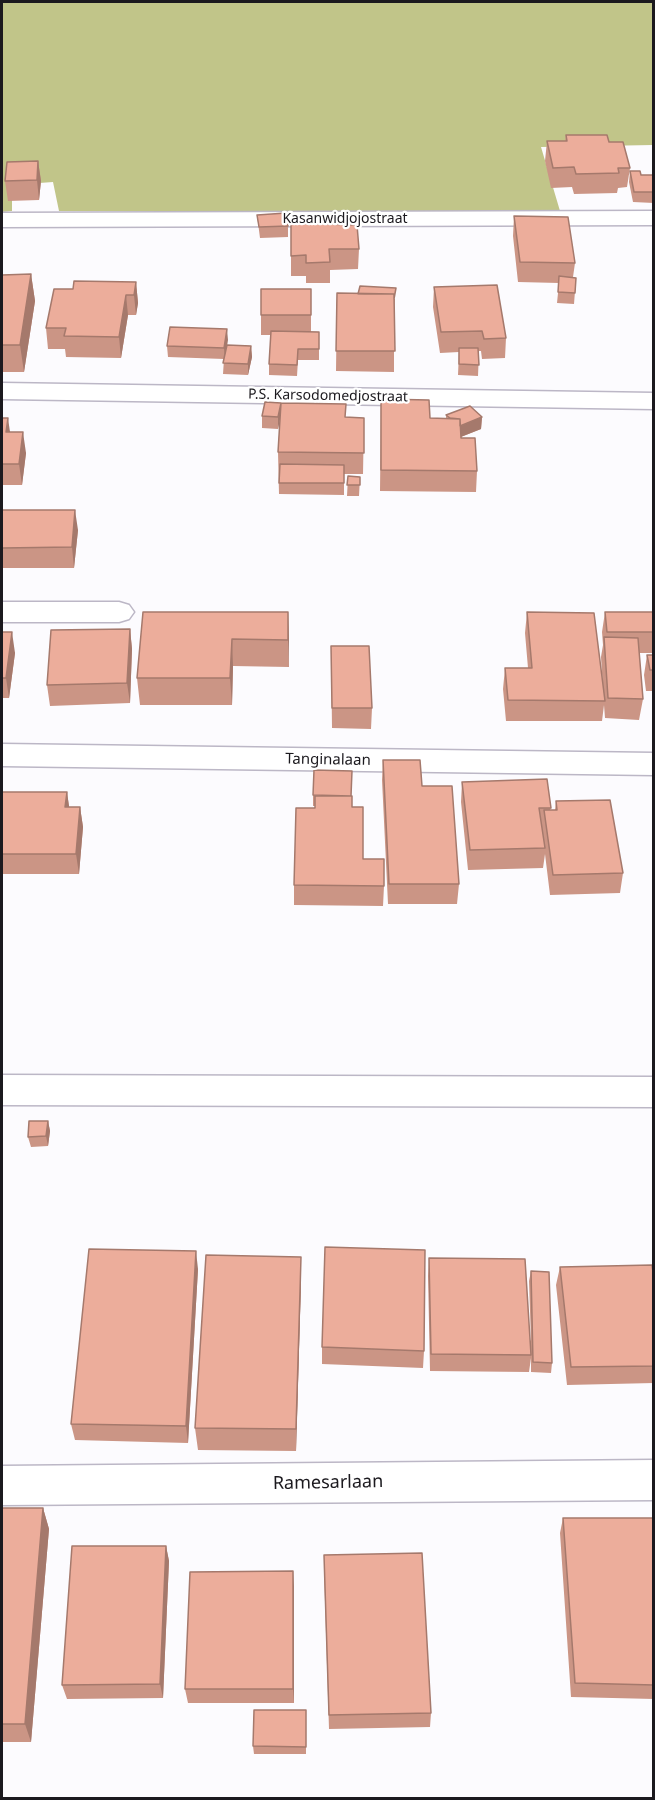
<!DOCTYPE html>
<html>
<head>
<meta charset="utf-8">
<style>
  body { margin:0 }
  #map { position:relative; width:655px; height:1800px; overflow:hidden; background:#fcfbfe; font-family:"Noto Sans",sans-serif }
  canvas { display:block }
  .frame { position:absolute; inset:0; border:3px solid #1b191e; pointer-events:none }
</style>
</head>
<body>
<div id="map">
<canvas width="655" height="1800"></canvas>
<div class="frame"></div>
</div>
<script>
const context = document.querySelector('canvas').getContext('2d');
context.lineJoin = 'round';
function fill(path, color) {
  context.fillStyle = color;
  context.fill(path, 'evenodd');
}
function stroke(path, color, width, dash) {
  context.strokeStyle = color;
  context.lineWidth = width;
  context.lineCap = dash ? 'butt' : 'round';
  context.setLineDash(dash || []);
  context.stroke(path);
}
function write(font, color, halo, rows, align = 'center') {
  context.font = font + ' "Noto Sans",sans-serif';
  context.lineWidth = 4.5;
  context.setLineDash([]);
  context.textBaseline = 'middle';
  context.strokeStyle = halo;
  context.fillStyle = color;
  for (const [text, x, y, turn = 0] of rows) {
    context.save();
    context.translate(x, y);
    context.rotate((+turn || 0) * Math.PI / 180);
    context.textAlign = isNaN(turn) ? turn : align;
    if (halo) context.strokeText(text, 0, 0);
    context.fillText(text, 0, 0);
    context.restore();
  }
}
const forest = new Path2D(`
  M2 2H653V145L541 147 560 211H59L53 182 12 185V211L2 212Z`);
const street = new Path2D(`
  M654 211V225L2 227V213Z
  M2 383 654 393V409L2 399Z
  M2 602H119L129 605 134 612 129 619 119 622H2Z
  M2 744 654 753V775L2 766Z
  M2 1075 654 1077V1107L2 1105Z
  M654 1460V1500L2 1505V1466Z`);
const wall = new Path2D(`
  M566 135 609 142 630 168 627 187 618 188 617 193 574 194 572 187 551 188 545 161 547 141H565Z
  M38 161 41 181 39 200 8 201 5 181Z
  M630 171 641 175H654V203L633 202 629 182Z
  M257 215 288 226V237L260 238Z
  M514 216 575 263 573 277 576 278 574 304 557 303 559 283 518 282 513 236Z
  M291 223 359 249 358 269 330 270V283H306V276H291Z
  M31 274 35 301 24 372H2V275Z
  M136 282 138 303 136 315H128L121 358 66 357 65 349H48L46 328 73 289Z
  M434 287 506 338 505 358 482 359 481 351H479L478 376 458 375 459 352 440 353 433 307Z
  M311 289V332H319V360H298L297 376 269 375V364L271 335H261V315Z
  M337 293 395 299 394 307V372L336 371Z
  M227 329V345L251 346 252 357 248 375 223 374 224 359 168 357 167 346Z
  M381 399 430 418H446V415L482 417 481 429 461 437 477 471 476 492 380 491Z
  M281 406 345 417 364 418 363 474H344V495L279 494 278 452 280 418 278 429 262 428V416Z
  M2 418 10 432 26 453 22 485H2Z
  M348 476 360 477 359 496H347Z
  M2 510 78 530 74 568H2Z
  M288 612 289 667 233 666 232 705H140L137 678Z
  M527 612 603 689 601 657 603 645 602 632 605 612H654V653H639L643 699 639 720 605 718 604 705 602 721H506L503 689 505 668H528L525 633Z
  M130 629 132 649 130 703 50 706 47 685Z
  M2 632 15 653 9 698H2Z
  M331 646 372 708 371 729 332 728Z
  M647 655H654V691H646L644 675Z
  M383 760 422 786 459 884 457 904H388L382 780Z
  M462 782 551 808 550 810H555L556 801 623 873 620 893 550 895 545 854 543 868 468 870 461 802Z
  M2 792H67L69 807H80L83 827 79 874H2Z
  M313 795 351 796 352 807 363 859 384 886 383 906 294 905V885L315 808V806H313Z
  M48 1121 50 1131 48 1146 31 1147 28 1137Z
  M429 1258 531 1341 529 1281 531 1271 552 1363 551 1373 531 1372V1358L529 1372 430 1371 428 1276Z
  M560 1267 654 1279V1383L567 1385 556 1285Z
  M198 1269 188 1443 75 1440 71 1424Z
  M301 1281 296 1451 198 1450 195 1428Z
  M322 1347 424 1351 423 1368 322 1364Z
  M2 1508H43L49 1529 31 1742H2Z
  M563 1518 654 1523V1699L571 1697 560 1533Z
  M166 1546 169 1561 163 1698 67 1699 62 1685Z
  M324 1570 431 1713 430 1727 329 1729Z
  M294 1587V1703H188L185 1689Z
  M306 1710V1754H254L253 1746Z`);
const shadedWall = new Path2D(`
  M38 161 41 181 39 200 37 180Z
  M31 274 35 301 24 372 20 345Z
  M136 282 138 303 136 315 134 295Z
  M126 295 128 315 121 358 119 337Z
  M227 329 228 340 225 359 224 348Z
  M251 346 252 357 248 375V364Z
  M281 403V414L278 429V417Z
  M482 417 481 429 458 438 459 427Z
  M8 418 11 439 6 432Z
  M23 432 26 453 22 485 19 464Z
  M75 510 78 530 74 568 72 547Z
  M288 612 289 639V667L288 640Z
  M130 629 132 649 130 703 127 683Z
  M12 632 15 653 9 698 6 678Z
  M232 639 233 666 232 705 230 678Z
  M67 792 70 813 65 807Z
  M80 807 83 827 79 874 76 854Z
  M48 1121 50 1131 48 1146 46 1136Z
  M196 1251 198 1269 188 1443 186 1426Z
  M301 1257V1281L296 1451V1429Z
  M43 1508 49 1529 31 1742 25 1724Z
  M166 1546 169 1561 163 1698 160 1684Z
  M293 1571 294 1587V1703L293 1689Z`);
const building = new Path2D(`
  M566 135H607L609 142H623L630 168H618L619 173 576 174 574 167 553 168 547 141H567Z
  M38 161 37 180 5 181 7 162Z
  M630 171H640L641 175H654V192H634Z
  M286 213 288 226 259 227 257 215Z
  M514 216 568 217 575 263 520 262Z
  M291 223 357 225 359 249H329L330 262 306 263V255L291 256Z
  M31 274 20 345H2V275Z
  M559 276 576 278 575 293 558 292Z
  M74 281 136 282 134 295H126L119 337 64 336 66 328H46L54 289H73Z
  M497 285 506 338 484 339 482 331 441 332 434 287Z
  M360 286 396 288 394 299V294H358Z
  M261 289H311V315H261Z
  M337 293 394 294 395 351H336Z
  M170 327 227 329 224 348 167 346Z
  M271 331 319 332V349H298L297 365 269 364Z
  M227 345 251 346 248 364 223 363Z
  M459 348H478L479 365 459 364Z
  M381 399 429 400 430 418 460 419 461 438H475L477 471 381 470Z
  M265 402 281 403 278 417 262 416Z
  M281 403 346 404 345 417 364 418V453L278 452Z
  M470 406 482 417 460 426V419L450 418 446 415Z
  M2 418H8L6 432H23L19 464H2Z
  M280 464 344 465V483H279Z
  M348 476 360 477V485H347Z
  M2 510H75L72 547 2 548Z
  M143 612H288V640L232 639 230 678H137Z
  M527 612 594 613 605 701 508 700 505 668H532Z
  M605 612H654V632H607Z
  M130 629 127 683 47 685 51 630Z
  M2 632H12L6 678H2Z
  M604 637 638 638 643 699 608 698Z
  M331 646H369L372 708H332Z
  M647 655H654V670H650Z
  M383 760H420L422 786H452L459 884H389Z
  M314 770 352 771 351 796 313 795Z
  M547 779 551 808H539L545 848 470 850 462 782Z
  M2 792H67L65 807H80L76 854H2Z
  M315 796H352V807H363V859H384V886L294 885 296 808H315Z
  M610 800 623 873 553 875 544 810H557L556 801Z
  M29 1121H48L46 1136 28 1137Z
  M325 1247 425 1250 424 1351 322 1347Z
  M89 1249 196 1251 186 1426 71 1424Z
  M206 1255 301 1257 296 1429 195 1428Z
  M429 1258 525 1259 531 1355 431 1354Z
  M652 1265 654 1279V1366L571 1367 560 1267Z
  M531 1271 549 1272 552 1363 533 1362Z
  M2 1508H43L25 1724H2Z
  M563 1518H653L654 1685 575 1683Z
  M72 1546H166L160 1684 62 1685Z
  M422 1553 431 1713 329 1715 324 1555Z
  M293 1571V1689H185L190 1572Z
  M254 1710H306V1747L253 1746Z`);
const farStreetnames = [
  ["Kasanwidjojostraat",345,219],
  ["P.S. Karsodomedjostraat",328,396,1]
];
const streetNames = [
  ["Tanginalaan",328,760,1]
];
const nearStreetnames = [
  ["Ramesarlaan",328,1483,-1]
];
fill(forest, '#c1c589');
stroke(street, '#bcb7c6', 3);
fill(street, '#fff');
fill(wall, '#cb9585');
fill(shadedWall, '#a5796c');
fill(building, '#ecad9b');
stroke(building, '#a5796c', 1.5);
write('14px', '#1b191e', '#fff', farStreetnames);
write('15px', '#1b191e', '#fff', streetNames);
write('18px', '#1b191e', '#fff', nearStreetnames);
</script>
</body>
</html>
